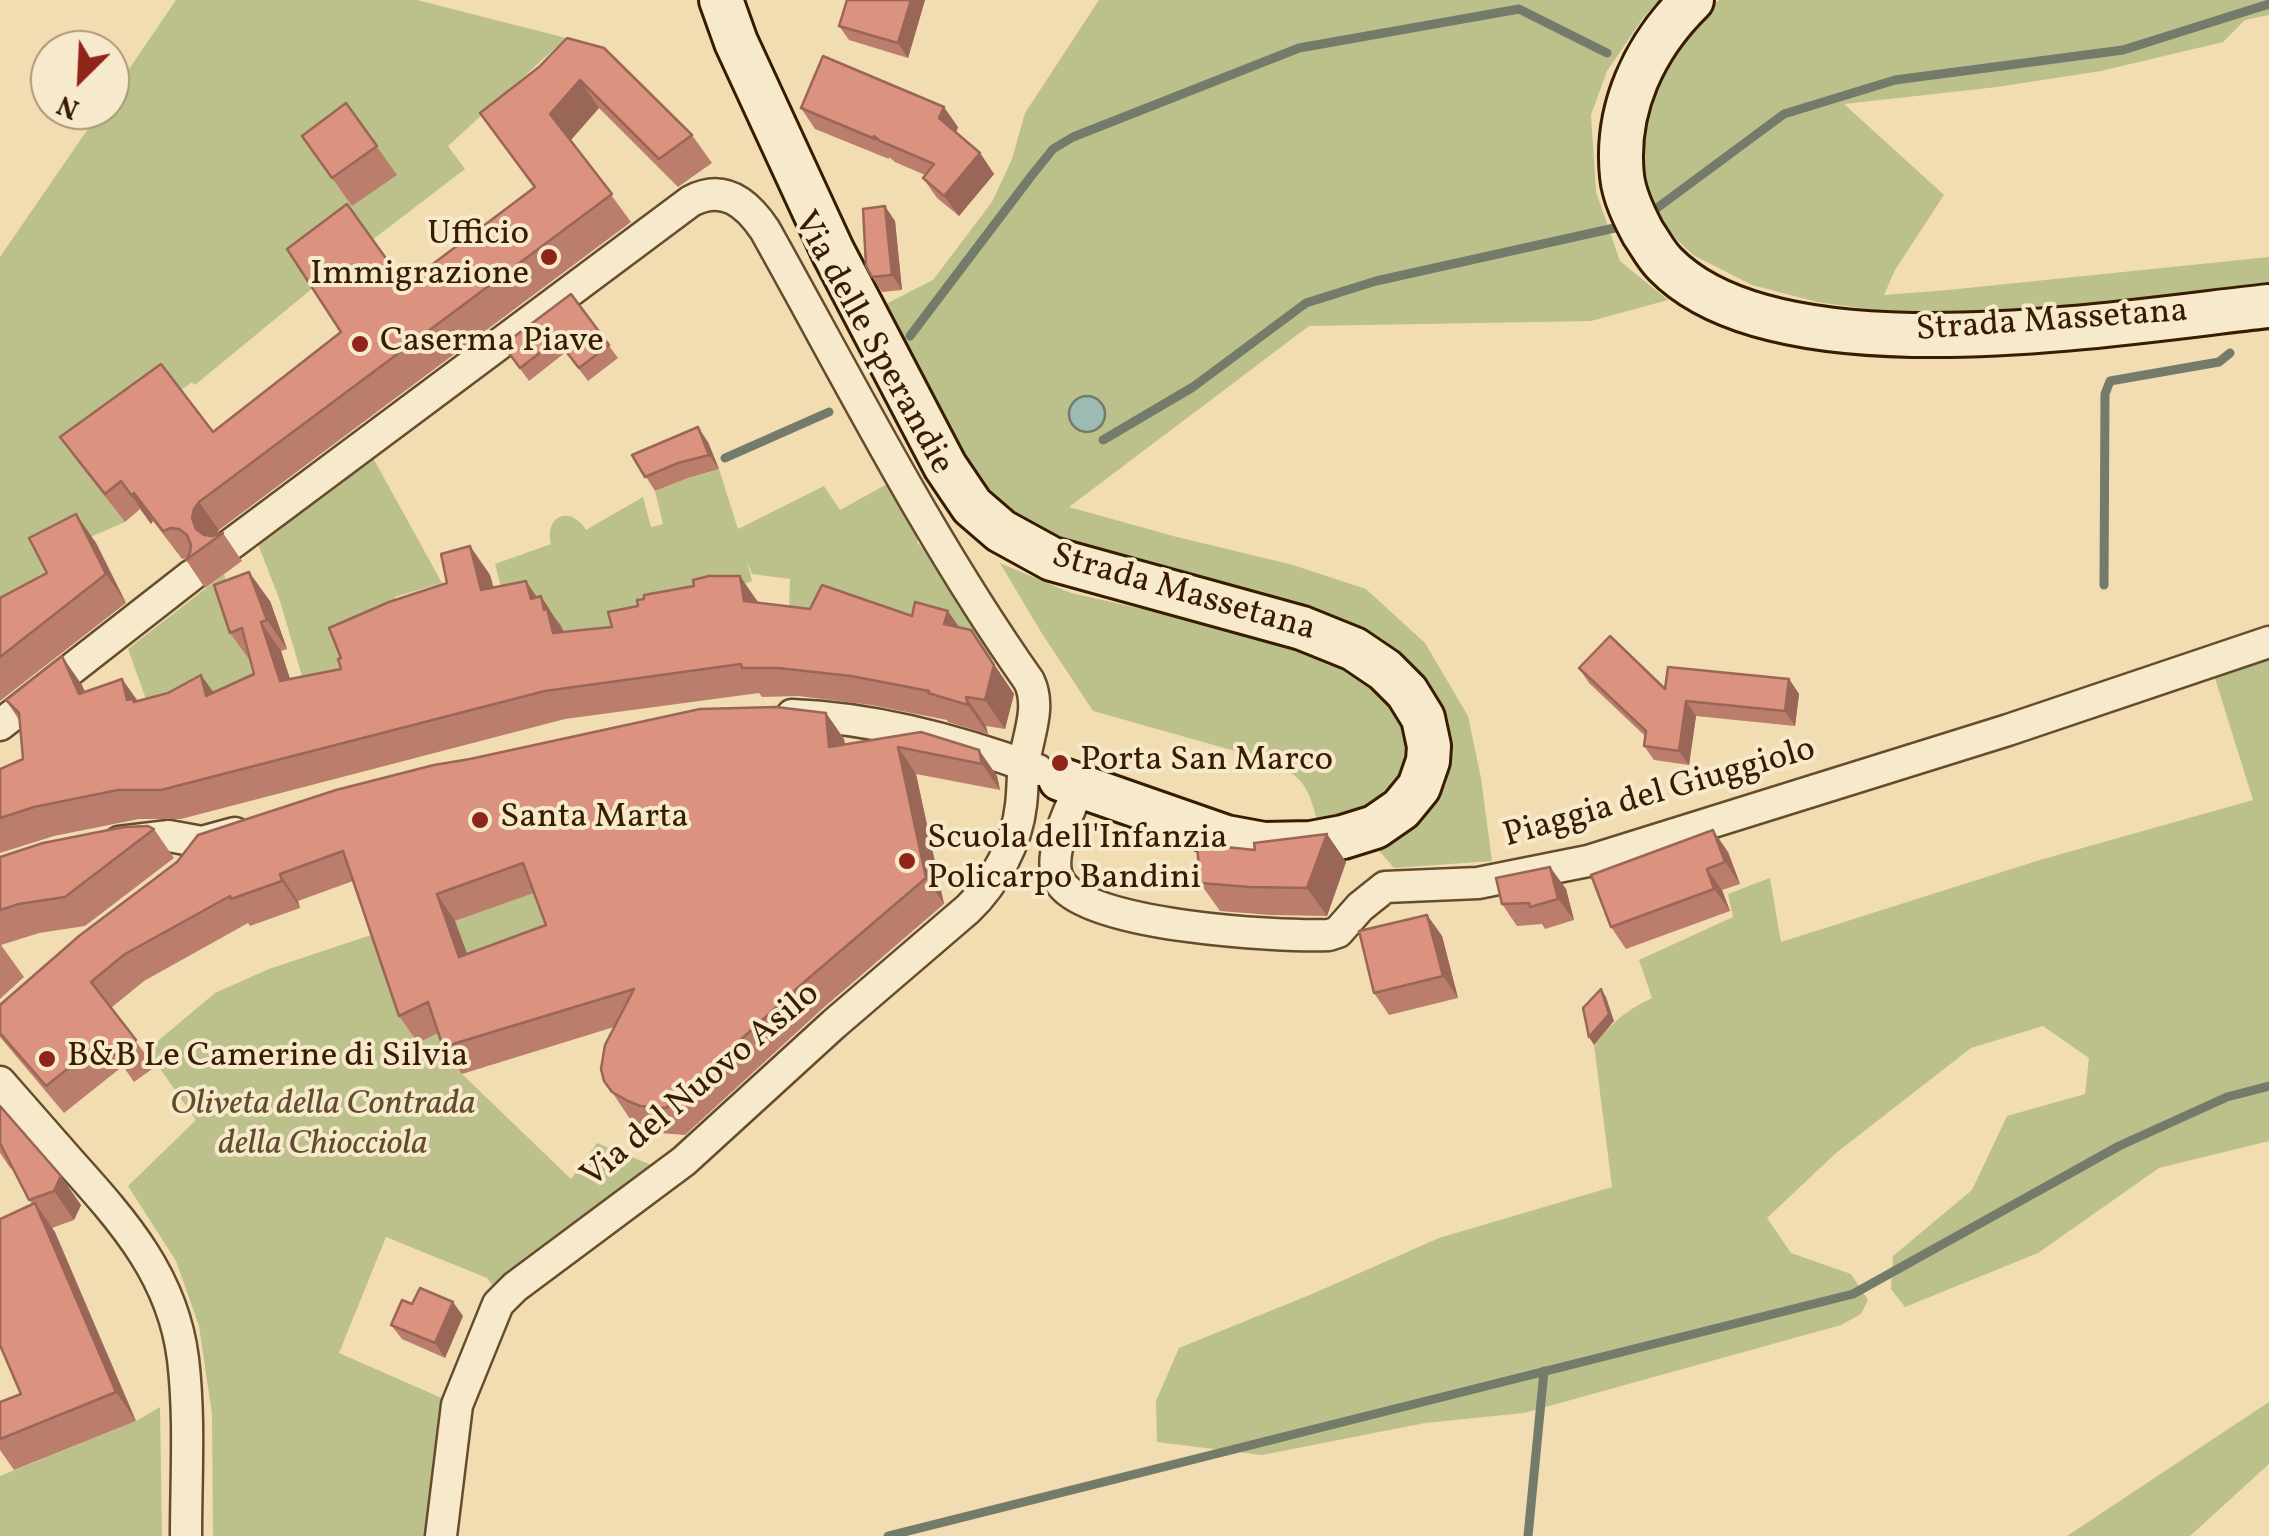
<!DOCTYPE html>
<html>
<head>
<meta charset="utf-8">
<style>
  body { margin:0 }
  #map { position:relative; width:2269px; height:1536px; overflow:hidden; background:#f1ddb1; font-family:Vollkorn,serif }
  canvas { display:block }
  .north { position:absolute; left:30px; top:30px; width:100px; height:100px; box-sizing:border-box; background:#f6e9cc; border:2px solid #aa977a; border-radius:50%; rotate:204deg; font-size:28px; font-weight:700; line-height:40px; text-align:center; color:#381c00 }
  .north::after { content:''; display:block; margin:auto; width:35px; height:45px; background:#8f2418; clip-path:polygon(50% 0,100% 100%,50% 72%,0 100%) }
</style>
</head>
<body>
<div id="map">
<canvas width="2269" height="1536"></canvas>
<div class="north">N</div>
</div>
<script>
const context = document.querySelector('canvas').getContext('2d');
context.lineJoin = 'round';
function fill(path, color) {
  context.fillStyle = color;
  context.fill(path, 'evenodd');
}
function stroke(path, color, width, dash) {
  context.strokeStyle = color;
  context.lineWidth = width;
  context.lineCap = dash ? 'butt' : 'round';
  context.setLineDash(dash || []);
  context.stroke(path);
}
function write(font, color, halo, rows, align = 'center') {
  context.font = font + ' Vollkorn,serif';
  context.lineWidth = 8;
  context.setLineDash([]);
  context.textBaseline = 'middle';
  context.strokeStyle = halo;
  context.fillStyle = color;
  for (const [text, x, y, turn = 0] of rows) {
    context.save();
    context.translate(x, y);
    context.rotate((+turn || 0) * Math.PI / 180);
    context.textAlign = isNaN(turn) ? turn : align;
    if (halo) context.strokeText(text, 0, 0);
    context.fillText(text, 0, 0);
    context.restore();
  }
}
const green = new Path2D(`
  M176 0H417L566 38 448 146 465 169 359 250 195 385 192 382 80 465 125 522 53 553 67 602 0 637V257L101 110H110V97Z
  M1099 0H1660L1643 18 1607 71 1591 115 1596 192 1620 261 1668 300 1591 321 1309 326 1069 507 1173 536 1293 565 1366 589 1425 643 1468 716 1481 778 1492 861 1394 868 1375 846 1413 824 1435 804 1446 784 1452 752 1442 709 1369 633 1326 614 1250 590 1064 544 1015 521 983 493 882 306 933 280 992 202 1012 159 1025 113Z
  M1719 0H2269V15L2245 20 2223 42 2101 71 1997 87 1844 104 1944 195 1895 270 1884 295 1948 290 2269 257V289L2023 311 1948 314 1881 311 1817 302 1752 285 1693 255 1662 225 1645 183 1638 136 1649 86 1676 41Z
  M372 456 442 583 395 597 405 629 357 681 309 700 280 601 258 544Z
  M719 469 738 529 824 486 840 510 889 483 921 531 917 542 926 552 932 547 1001 661 789 611 790 579 752 574 747 561 752 581 724 591 679 589 657 595 625 628 514 637 495 564 551 544C544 515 571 505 586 530L643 497 651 527 663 524 655 491 688 478Z
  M1000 563 1071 593 1295 643 1360 668 1399 708 1409 746 1406 765 1400 781 1391 791 1363 812 1318 824C1308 785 1304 777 1267 760L1093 711 1041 632Z
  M224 574 250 662 259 711 156 727 128 649Z
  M2269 659V1141L2159 1168 2038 1253 1905 1307 1891 1289 1893 1256 1972 1190 2007 1116 2085 1094 2089 1058 2043 1026 1971 1048 1836 1153 1767 1218 1791 1253 1851 1274 1868 1300 1861 1314 1841 1325 1524 1413 1425 1423 1262 1455 1157 1442 1156 1401 1179 1348 1312 1294 1439 1238 1612 1187 1594 1045C1613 1022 1625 1011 1652 998L1639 960 1733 917 1728 894 1770 878 1781 942 2040 860 2253 800 2215 678Z
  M542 890 569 965 482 996 455 921Z
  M380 932 419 1042 447 1029 462 1074 571 1179 597 1143 654 1166 495 1289 487 1278 386 1237 339 1353 444 1399 429 1536H213L212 1414 199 1326 176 1261 128 1186 196 1120 147 1050 215 993 269 969Z
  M2269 1402V1464L2190 1536H2067Z
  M160 1407 162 1536H0V1476L136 1421Z`);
const water = new Path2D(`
  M1069 414a18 18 0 1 1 36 0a18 18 0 1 1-36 0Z`);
const stream = new Path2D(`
  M1657 208 1784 114 1895 80 2123 50 2269 4
  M910 336 1032 175 1053 149 1073 137 1299 48 1519 9 1607 53
  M1103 440 1193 387 1306 303 1376 281 1619 227
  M725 458 829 412
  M2104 585 2105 394 2110 381 2219 362 2230 353
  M888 1536 1853 1294 2119 1146 2227 1097 2269 1086
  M1528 1536 1544 1371`);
const street = new Path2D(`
  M230 545 691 201C724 184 747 203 765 230 850 382 929 539 1029 681 1041 706 1029 733 1025 758 1022 774 1023 790 1021 805 1017 843 995 883 968 909L834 1024 684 1161 515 1287 498 1304 457 1405 441 1536
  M792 715C875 718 960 741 1038 770
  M0 725 192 575
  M1080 786C1070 809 1045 859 1060 882 1086 926 1278 937 1329 935L1338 932 1360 907 1385 887 1478 883 1588 861 2008 730 2269 642
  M119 842 169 836 202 842 235 833
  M0 1082C24 1109 47 1136 71 1163 124 1222 173 1277 183 1359 190 1417 186 1478 186 1536`);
const secondary = new Path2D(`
  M721 0 736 42 833 252 945 466 972 506 1001 531 1052 559 1302 628 1354 649 1385 670 1407 692 1423 718 1429 746 1428 761 1419 787 1401 809 1375 827 1343 837 1311 843 1264 844 1226 837 1060 779
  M1692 0C1644 47 1615 109 1622 176 1624 196 1634 216 1643 233 1650 243 1656 255 1665 264 1779 381 2119 322 2269 306`);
const wall = new Path2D(`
  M925 0 908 58 849 40 839 26Z
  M567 38 692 135 712 163 678 187 599 108 571 140 631 222 219 530 215 535 223 533 242 561 205 588 186 560 187 558 182 559 153 521 151 524 140 509 125 522 80 465 60 437 213 432 534 188 480 113 539 67Z
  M346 103 397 175 352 206 302 136Z
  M801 108 958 127 956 133 980 153 994 174 959 216 937 198 923 178 925 175 895 162 889 157V159L815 129Z
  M895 221 902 290 882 292 872 277Z
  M571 294 618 358 588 381 566 352 529 381 503 345Z
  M708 442 719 469 688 478 655 491 632 455Z
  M76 514 96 543 126 603 0 701V598L47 573Z
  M470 546 490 575 494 588 537 597 561 625 564 632 612 627 758 603 810 609 912 616 971 630 1014 694 1005 729 986 726 988 734 948 722 947 720 871 705 798 696 762 697 759 693 565 719 181 819H139L54 836 0 853V769L23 759 19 720 6 700 62 656 85 692 122 679 138 701 213 692 254 674 251 662 230 633 270 601 287 649 281 651 290 679 341 669V658L447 583Z
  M1579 668 1665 689 1789 679 1799 694 1795 726 1696 716 1689 765 1654 760 1644 746 1645 736 1589 683Z
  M826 713 844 739 845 744 979 750 997 776 1000 790 916 774 944 904 821 1010 685 1135 659 1133 630 1119 612 1092 614 1027 462 1074 443 1047 438 1033 418 1043 399 1016 353 881 298 901 300 908 250 926 248 923 144 981 111 1008 155 1067 134 1082 123 1066 64 1113 0 1037V1005L177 862ZM534 893 546 925 467 954 455 921Z
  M154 829 174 858 85 926 39 933 1 945 24 977 0 999V857Z
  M1327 834 1346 862 1327 916 1270 915 1220 911 1200 883 1255 850Z
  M1728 852 1740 884 1722 890 1730 911 1626 949 1611 927Z
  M1550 867 1566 889 1574 920 1545 929 1542 924 1517 926 1502 904Z
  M1427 915 1442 936 1458 998 1389 1015 1374 993Z
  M0 1106 81 1205 74 1220 52 1228 136 1421 14 1470 0 1450V1402L21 1394 32 1204 12 1168 11 1169 0 1153Z
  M412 1304 463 1316 445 1358 402 1339 391 1325Z`);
const shadedWall = new Path2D(`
  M911 0H925L908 58 898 43Z
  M580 80 599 108 570 141 550 114Z
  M944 107 958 127 953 139 939 118Z
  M980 153 994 174 959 216 944 196Z
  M885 206 895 221 902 290 892 275Z
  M698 427 708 442 719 469 709 455Z
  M134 493 153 521 151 524 132 496Z
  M199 502 219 530 213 540 196 529 192 518 194 509Z
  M76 514 96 543 126 603 106 574Z
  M470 546 490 575 501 619 481 590Z
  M249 572 270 601 287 649 267 620Z
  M740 576 760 605 744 601Z
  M526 581 543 606 541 596 567 637 553 633 531 599Z
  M948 611 968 640 944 624Z
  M261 622 281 651 300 710 280 681Z
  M971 630 1014 694 1005 729 985 700Z
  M62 656 82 685 99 723 79 694Z
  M201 675 222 704 206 696Z
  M122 679 142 708 127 700Z
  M1789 679 1799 694 1795 726 1785 711Z
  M966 697 986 726 988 734 968 705Z
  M1686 701 1696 716 1689 765 1679 751Z
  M826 713 844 739 848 774 829 747Z
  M898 747 916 774 944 904 926 878Z
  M979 750 997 776 1000 790 982 764Z
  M1713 830 1728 852 1740 884 1725 862Z
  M1327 834 1346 862 1327 916 1307 888Z
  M1550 867 1566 889 1574 920 1558 899Z
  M1707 869 1722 890 1730 911 1714 889Z
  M280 874 298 901 300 908 282 881Z
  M437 894 455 921 478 983 459 957Z
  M1427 915 1442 936 1458 998 1443 976Z
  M1601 989 1606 997 1614 1021 1594 1045 1589 1037Z
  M61 1176 81 1205 74 1220 54 1191Z
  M35 1203 55 1232 136 1421 116 1392Z
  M453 1302 463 1316 445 1358 435 1343Z`);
const building = new Path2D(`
  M847 0H911L898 43 839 26Z
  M567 38 604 48 692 135 659 159 580 80 550 114 612 194 199 502 194 509 192 518 196 529 204 535 212 536 223 533 186 560 190 553 191 545 187 535 179 529 171 528 163 531 134 493 132 496 121 481 105 494 60 437 161 364 213 432 341 332 287 249 347 204 405 285 535 187 480 113 539 67Z
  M823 56 944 107 939 118 980 153 944 196 923 178 934 164 880 141 874 136 875 139 801 108Z
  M346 103 377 146 332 178 302 136Z
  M885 206 892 275 872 277 866 266 863 209Z
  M571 294 609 345 579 368 557 340 520 368 503 345Z
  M698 427 709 455 678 463 645 477 632 455Z
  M76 514 106 574 0 657V598L47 573 29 538Z
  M470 546 481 590 526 581 531 599 541 596 544 610 547 608 553 633 612 627 608 612 638 606 637 600 644 599V595L694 586 693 580 709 576H740L744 601 810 609 822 585 912 616 915 602 948 611 944 624 971 630 994 665 985 700 966 697 968 705 928 693 929 691 851 676 778 668H742L741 664 545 691 161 790H118L34 807 0 818V769L23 759 19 713 6 700 62 656 79 694 122 679 127 700 132 699 134 702 168 693 201 675 206 696 254 674 242 628 230 633 214 585 249 572 267 620 261 622 280 681 341 669 338 659 341 658 329 628 389 602 447 583 441 554Z
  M1610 636 1665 689 1668 667 1789 679 1785 711 1686 701 1679 751 1644 746 1646 731 1579 668Z
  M776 707 826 713 829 747 921 732 979 750 982 764 898 747 926 878 803 983 666 1108 640 1106 628 1101 612 1092 604 1081 601 1069 605 1045 634 989 443 1047 428 1002 399 1016 343 851 280 874 282 881 231 899 230 896 125 954 91 982 136 1040 115 1055 104 1040 46 1086 0 1033V1005L79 936 177 862 198 835 336 790 434 765 470 759 700 709ZM523 863 546 925 459 957 437 894Z
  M148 826 154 829 65 897 19 904 0 910V857L43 843 124 827Z
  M1713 830 1725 862 1707 869 1714 889 1611 927 1591 875Z
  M1327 834 1307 888 1250 887 1200 883 1197 844 1255 850 1254 843Z
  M1550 867 1558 899 1530 907 1529 903 1502 904 1496 878Z
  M1427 915 1443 976 1374 993 1359 931Z
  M1601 989 1609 1014 1589 1037 1583 1008Z
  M0 1106 61 1176 54 1191 29 1200 0 1143Z
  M35 1203 116 1392 0 1439V1402L21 1394 0 1345V1219Z
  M420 1288 453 1302 435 1343 391 1325 402 1300 412 1304Z`);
const markers = [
  [549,257,10,"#8f2418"],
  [360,344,10,"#8f2418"],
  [1060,763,10,"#8f2418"],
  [480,820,10,"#8f2418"],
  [907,861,10,"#8f2418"],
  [47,1059,10,"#8f2418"]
];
const poiNames = [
  ["Ufficio",529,237,"right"],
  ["Immigrazione",529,277,"right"],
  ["Caserma Piave",380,344],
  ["Porta San Marco",1080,763],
  ["Santa Marta",500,820],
  ["Scuola dell'Infanzia",927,841],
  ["Policarpo Bandini",927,881],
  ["B&B Le Camerine di Silvia",67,1059]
];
const streetNames = [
  ["Strada Massetana",2052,323,-4],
  ["Via delle Sperandie",871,344,61],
  ["Strada Massetana",1183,595,16],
  ["Piaggia del Giuggiolo",1660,795,-16],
  ["Via del Nuovo Asilo",702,1087,-40]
];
const parkNames = [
  ["Oliveta della Contrada",323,1107],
  ["della Chiocciola",323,1147]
];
fill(green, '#bcc08a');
fill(water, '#9cbbb2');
stroke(water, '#747b6b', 2.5);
stroke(stream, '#747b6b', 9);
stroke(street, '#664c2c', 35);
stroke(secondary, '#381c00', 48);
stroke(street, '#f6e9cc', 30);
stroke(secondary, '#f6e9cc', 42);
fill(wall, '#bc7e6c');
fill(shadedWall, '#996658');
fill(building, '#db927e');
stroke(building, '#996658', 2.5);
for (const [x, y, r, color] of markers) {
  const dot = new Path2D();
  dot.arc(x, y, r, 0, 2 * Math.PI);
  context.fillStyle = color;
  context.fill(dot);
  stroke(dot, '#f6e9cc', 4);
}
write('35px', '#381c00', '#f6e9cc', poiNames, 'left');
write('35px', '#381c00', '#f6e9cc', streetNames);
write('italic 35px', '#604d29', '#f6e9cc', parkNames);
</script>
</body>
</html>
